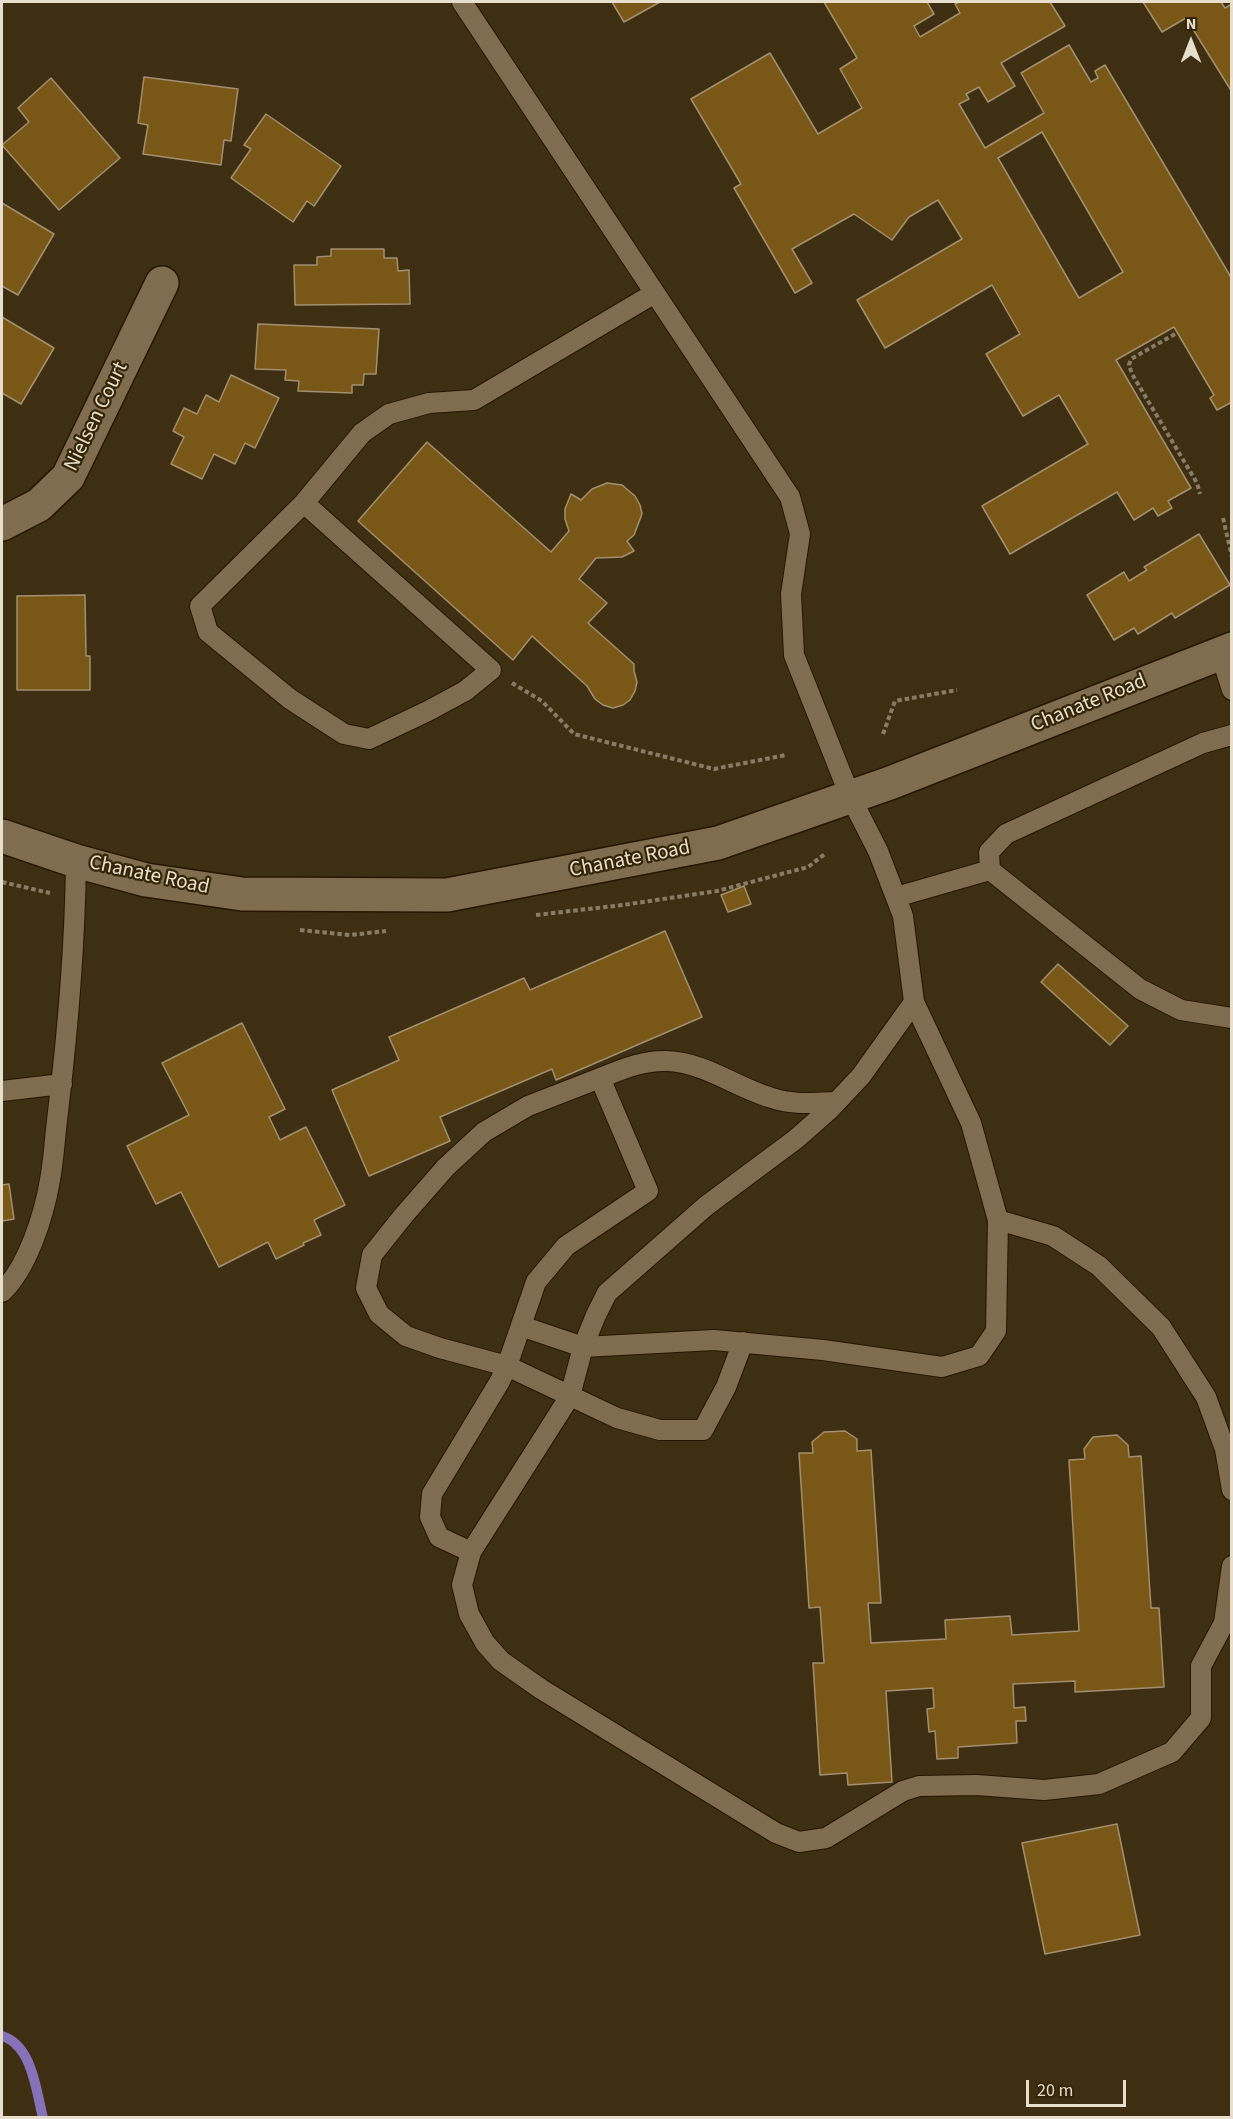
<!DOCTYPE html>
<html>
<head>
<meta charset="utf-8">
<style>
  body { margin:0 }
  #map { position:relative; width:1233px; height:2119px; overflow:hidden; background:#3f2f12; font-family:"Source Sans 3",sans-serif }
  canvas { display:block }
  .frame { position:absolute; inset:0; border:3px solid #e8dece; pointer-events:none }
  .north { position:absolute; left:1161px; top:12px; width:60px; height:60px; -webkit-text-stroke:4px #352507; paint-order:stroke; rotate:0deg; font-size:16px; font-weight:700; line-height:24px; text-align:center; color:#e8dece }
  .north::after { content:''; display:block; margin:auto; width:21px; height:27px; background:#e8dece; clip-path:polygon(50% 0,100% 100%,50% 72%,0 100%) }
  .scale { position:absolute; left:1026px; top:2080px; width:100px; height:27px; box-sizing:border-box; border:3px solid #e8dece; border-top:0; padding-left:8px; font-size:18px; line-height:21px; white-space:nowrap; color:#e8dece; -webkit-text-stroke:4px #352507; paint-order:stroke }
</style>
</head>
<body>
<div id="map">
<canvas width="1233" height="2119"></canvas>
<div class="frame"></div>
<div class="north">N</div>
<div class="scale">20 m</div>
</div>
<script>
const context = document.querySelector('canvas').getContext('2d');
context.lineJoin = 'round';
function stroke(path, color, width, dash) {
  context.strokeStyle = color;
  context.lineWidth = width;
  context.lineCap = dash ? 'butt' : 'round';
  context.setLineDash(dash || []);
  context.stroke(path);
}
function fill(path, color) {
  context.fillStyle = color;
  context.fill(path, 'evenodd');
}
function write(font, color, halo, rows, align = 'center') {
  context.font = font + ' "Source Sans 3",sans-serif';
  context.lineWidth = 4.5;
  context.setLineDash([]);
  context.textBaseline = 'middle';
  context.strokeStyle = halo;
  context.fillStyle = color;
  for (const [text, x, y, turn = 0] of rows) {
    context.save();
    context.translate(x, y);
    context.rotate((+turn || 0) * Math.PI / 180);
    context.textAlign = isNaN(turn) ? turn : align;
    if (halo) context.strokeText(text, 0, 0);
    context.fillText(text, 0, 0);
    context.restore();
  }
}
const stream = new Path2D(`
  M2 2036C32 2045 36 2090 43 2118`);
const building = new Path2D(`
  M612 2H660L624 22Z
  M824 2H927L934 14 914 26 920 37 960 13 955 4 959 2H1050L1065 26 1001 63 1015 86 988 102 979 87 966 94 969 99 959 104 985 148 1044 113 1021 73 1069 45 1091 82 1098 78 1095 71 1105 65 1232 279V402L1217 410 1210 398 1214 395 1174 327 1116 360 1191 488 1168 501 1172 508 1158 516 1153 508 1134 520 1117 492 1010 554 982 506 1088 444 1059 395 1023 416 986 354 1020 334 992 285 885 348 857 300 962 239 938 200 909 217 892 240 854 214 792 249 812 283 795 293 734 188 741 184 691 99 770 53 818 134 862 108 840 69 857 58ZM1042 132 1123 272 1079 298 998 158Z
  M1143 2H1221L1225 8 1232 4V92L1186 18 1162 32Z
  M144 77 238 89 231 141 224 140 221 165 143 154 148 125 138 123Z
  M51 78 120 158 59 210 2 145 29 122 18 108Z
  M266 114 341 166 314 206 307 201 293 222 231 178 251 149 244 145Z
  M2 203 54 234 18 295 2 286Z
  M331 249H384V258H397L398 271 409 270 410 304 295 305 294 265H317V257L331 256Z
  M2 317 54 348 21 404 2 393Z
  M258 324 379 329 376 374H364L363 385H352V393L298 391 299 381 285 380 286 370 255 369Z
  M231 375 279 398 255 448 245 443 235 464 214 454 202 479 171 464 184 437 173 431 184 408 197 414 206 395 219 402Z
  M427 442 551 552 569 531 565 519V509L571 494 581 500 592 489 607 483 622 485 635 496 640 505 642 514 634 535 627 541 634 551 622 557 596 558 579 579 607 603 588 623 634 664V671L637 682 635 691 630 700 623 705 613 708 603 705 595 699 587 686 532 636 513 660 358 521Z
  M1199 534 1230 585 1175 618 1172 613 1138 634 1134 628 1114 640 1087 595 1124 572 1129 581 1147 570 1144 567Z
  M85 595 86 656H90V690H17V596Z
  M744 886 751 904 728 912 721 895Z
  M665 931 702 1017 556 1080 552 1069 440 1117 450 1141 369 1176 332 1090 399 1060 389 1037 524 978 530 990Z
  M1058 964 1128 1026 1110 1045 1041 982Z
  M242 1023 285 1109 269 1117 280 1140 306 1127 345 1205 314 1220 321 1235 303 1243 304 1245 276 1259 268 1242 219 1267 181 1192 156 1204 127 1146 189 1115 162 1063Z
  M9 1184 14 1219 2 1221V1185Z
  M845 1431 857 1439V1451L871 1450 881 1603H868L871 1643 946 1639 945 1620 1010 1616 1012 1635 1079 1631 1069 1460 1085 1459 1084 1449 1093 1437 1117 1435 1128 1445 1129 1457 1141 1456 1151 1608H1159L1164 1687 1075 1692V1681L1013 1684 1014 1708 1025 1707 1026 1721H1016L1017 1743 958 1747V1758L937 1759 935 1731 929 1732 927 1709 934 1708 933 1688 886 1691 892 1782 848 1785 847 1773 820 1775 813 1663H824L820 1607 809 1608 799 1453H813L812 1442 824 1432Z
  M1117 1824 1140 1935 1045 1954 1022 1843Z`);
const path = new Path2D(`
  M1175 334 1131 359 1129 365 1132 374 1197 483 1200 494
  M1223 518 1232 557
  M512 683 542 701 574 734 714 769 786 755
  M883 734 895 701 957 690
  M2 882 50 893
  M536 915 623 905 717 891 808 867 826 853
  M300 930 350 935 386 931`);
const service = new Path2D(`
  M462 2 790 497 800 534 791 594 794 655 850 796 878 851 903 916 914 1002
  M304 503 491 670 465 691 428 711 369 739 344 734 290 699 208 632 200 606 304 503 362 433 389 414 429 403 474 400 655 293
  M1220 652 1232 690
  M1232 735 1203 743 1006 834 989 852 990 870 1140 989 1181 1010 1232 1018
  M896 897 990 870
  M600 1078C621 1070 643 1060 667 1061 704 1062 737 1088 772 1098 793 1105 814 1103 836 1102
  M2 1091 62 1084
  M998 1220 1053 1236 1099 1266 1161 1327 1206 1397 1225 1449 1232 1490
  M2 1292C28 1267 44 1215 50 1180 54 1158 55 1135 58 1112 68 1029 75 945 76 861
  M521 1326 583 1347 714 1340 823 1350 942 1367 979 1356 996 1331 998 1220 971 1123 914 1002 861 1076 830 1109 796 1139 706 1206 607 1293 596 1315 583 1347 570 1396 471 1552 462 1585 469 1614 485 1643 501 1661 541 1689 776 1833 799 1842 826 1838 903 1791 919 1786 977 1785 1044 1790 1099 1784 1172 1752 1201 1718V1666L1224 1623 1232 1566
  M471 1552 439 1537 430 1517 432 1494 500 1381 507 1366 536 1282 566 1246 648 1191 600 1078 528 1106 484 1132 446 1167 404 1215 372 1255 366 1288 379 1314 406 1336 440 1348 507 1366 617 1418 660 1430H703L726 1387 743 1342`);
const minor = new Path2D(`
  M2 524 39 505 68 477 162 283`);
const tertiary = new Path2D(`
  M2 836 76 861 146 880 242 894 447 895 718 843 890 783 1232 649`);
const streetNames = [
  ["Nielsen Court",97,417,-64],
  ["Chanate Road",1089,704,-22],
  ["Chanate Road",630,860,-11],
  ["Chanate Road",149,876,12]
];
stroke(stream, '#8771b9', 10);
fill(building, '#785717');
stroke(building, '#a38f70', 1.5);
stroke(service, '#261600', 22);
stroke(minor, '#261600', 36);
stroke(tertiary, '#261600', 36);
stroke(path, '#897c65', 4, [4.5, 3]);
stroke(service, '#806d4f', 20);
stroke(minor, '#806d4f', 33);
stroke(tertiary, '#806d4f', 33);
write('21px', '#e8dece', '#352507', streetNames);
</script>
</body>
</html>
